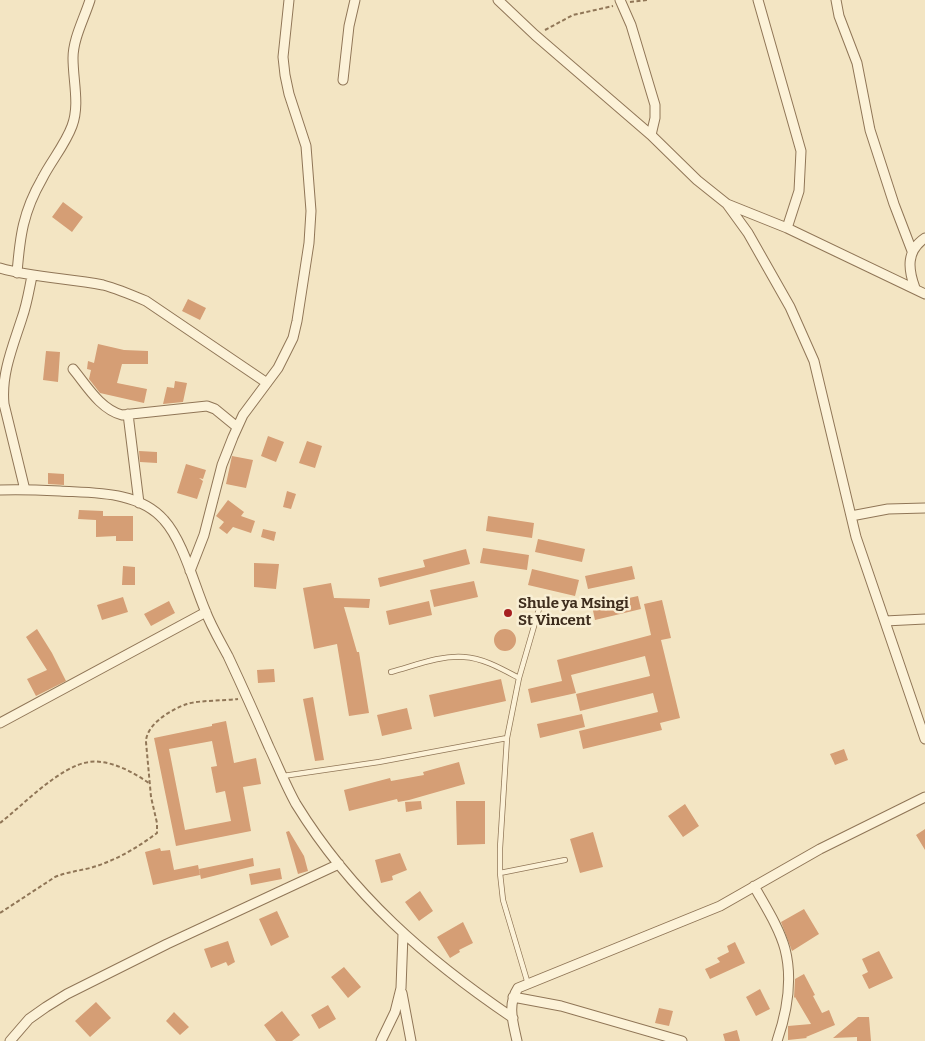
<!DOCTYPE html>
<html>
<head>
<meta charset="utf-8">
<style>
  body { margin:0 }
  canvas { display:block; background:#f3e5c3 }
</style>
</head>
<body>
<canvas width="925" height="1041"></canvas>
<script>
const context = document.querySelector('canvas').getContext('2d');
context.lineJoin = 'round';
function fill(path, color) {
  context.fillStyle = color;
  context.fill(path, 'evenodd');
}
function stroke(path, color, width, dash) {
  context.strokeStyle = color;
  context.lineWidth = width;
  context.lineCap = dash ? 'butt' : 'round';
  context.setLineDash(dash || []);
  context.stroke(path);
}
function write(font, color, halo, rows, align = 'center') {
  context.font = font + ' Bitter,serif';
  context.lineWidth = 5;
  context.setLineDash([]);
  context.textBaseline = 'middle';
  context.strokeStyle = halo;
  context.fillStyle = color;
  for (const [text, x, y, turn = 0] of rows) {
    context.save();
    context.translate(x, y);
    context.rotate((+turn || 0) * Math.PI / 180);
    context.textAlign = isNaN(turn) ? turn : align;
    if (halo) context.strokeText(text, 0, 0);
    context.fillText(text, 0, 0);
    context.restore();
  }
}
const building = new Path2D(`
  M63 202 83 217 72 232 52 217Z
  M188 299 206 308 200 320 182 311Z
  M98 344 124 350 148 351V364H122L117 383 147 389 144 403 100 393 89 379 91 370 87 369 88 361 94 363Z
  M46 351 60 352 58 382 43 380Z
  M175 381 187 383 183 402 163 404 167 387 174 388Z
  M268 436 284 442 276 462 261 456Z
  M307 441 322 446 315 468 299 463Z
  M139 451 157 452V463L140 462Z
  M232 456 253 460 246 488 226 484Z
  M186 464 206 470 203 479 199 478 203 481 197 499 177 493Z
  M48 473 64 474V485L48 484Z
  M287 491 296 494 291 509 283 507Z
  M228 500 244 512 241 516 255 521 251 533 233 527 227 534 219 528 224 522 216 516Z
  M79 510 103 511V516H133V541H116V536L96 537V520L78 519Z
  M488 516 534 523 532 538 486 531Z
  M263 529 276 532 274 541 261 537Z
  M538 539 585 549 582 562 535 552Z
  M483 548 529 555 527 570 480 563Z
  M466 549 470 564 380 587 378 578 425 567 423 560Z
  M254 563 279 564 276 589 254 587Z
  M123 566 135 567V585H122Z
  M632 566 635 579 588 589 585 576Z
  M532 569 579 580 575 596 528 585Z
  M474 581 478 597 434 607 430 590Z
  M331 583 334 598 370 599 369 608 344 607 357 652H359L369 713 349 716 337 644 314 649 303 588Z
  M638 596 641 609 595 620 592 606Z
  M123 597 128 612 102 620 97 605Z
  M662 600 671 638 661 640 680 718 660 723 662 730 583 749 579 731 658 712 653 693 580 711 576 694 650 676 645 656 571 675 576 693 531 703 528 689 562 681 557 660 651 635 644 604Z
  M169 601 175 613 151 626 144 614Z
  M429 601 432 615 389 625 386 611Z
  M37 629 52 653 66 681 36 696 27 679 47 670 26 637Z
  M494 640a11 11 0 1 1 22 0a11 11 0 1 1-22 0Z
  M274 669 275 682 258 683 257 670Z
  M501 679 506 701 434 717 429 695Z
  M313 697 324 760 315 761 303 699Z
  M407 708 412 729 382 736 377 715Z
  M582 714 585 727 540 738 537 724Z
  M226 721 234 763 256 758 261 784 243 787 251 831 176 846 154 738 212 726V724ZM212 741 217 766 211 767 216 793 225 791 231 821 185 830 169 749Z
  M844 749 848 760 835 765 830 754Z
  M459 762 465 784 409 800 398 802 397 799 349 811 344 790 390 778 391 781 424 775 423 772Z
  M421 801 422 809 406 812 405 802Z
  M456 801H485V844L457 845Z
  M685 804 699 826 683 837 668 816Z
  M925 829V850L916 835Z
  M289 831 304 856 308 871 298 874 286 832Z
  M593 832 603 867 580 873 570 839Z
  M160 848 161 851 170 850 174 870 198 865 200 875 153 885 145 852Z
  M400 853 407 870 392 876 393 880 381 883 375 860Z
  M253 858 254 866 201 879 199 869Z
  M280 868 282 879 251 885 249 874Z
  M420 891 433 911 419 921 405 902Z
  M804 909 819 934 792 951 781 922Z
  M277 911 289 937 271 946 259 919Z
  M463 922 473 943 459 950 460 952 450 958 437 937Z
  M228 941 235 962 228 966 226 962 211 968 204 949Z
  M735 942 745 963 710 979 705 969 720 962 717 958 729 952 727 946Z
  M879 951 893 978 869 989 862 975 868 972 862 959Z
  M344 967 361 987 348 998 331 977Z
  M804 974 815 995 813 996 822 1013 829 1010 835 1025 806 1037 807 1038 788 1040V1026L811 1024 795 997 794 998 795 979Z
  M760 989 770 1009 756 1016 746 997Z
  M96 1002 111 1018 90 1037 75 1021Z
  M328 1005 336 1019 319 1029 311 1015Z
  M659 1008 673 1011 669 1026 655 1023Z
  M282 1011 300 1035 292 1041H276L264 1025Z
  M174 1012 189 1027 180 1035 166 1021Z
  M858 1017H869L871 1041H857V1037L833 1038Z
  M737 1030 740 1041H725L723 1034Z`);
const path = new Path2D(`
  M630 2 648 0
  M545 30 573 15 613 6
  M0 823C23 805 60 766 89 762 109 759 134 772 150 784
  M0 913 55 877C67 872 78 871 90 868 115 861 137 848 157 833V823L151 797 146 742C146 724 172 709 187 704 200 700 223 701 238 699`);
const lane = new Path2D(`
  M391 672C414 666 440 655 464 657 483 658 502 669 519 678
  M283 776 379 762 507 738
  M500 873 565 860
  M528 984 503 900 500 873V848L507 738 519 678 539 609`);
const street = new Path2D(`
  M498 0 535 35 651 135 697 180 727 204 748 233 790 307 814 361 856 537 925 739
  M620 0 631 25 655 105V118L651 135
  M758 0 801 151 799 191 787 228
  M836 0 839 16 857 63 870 130 894 204 912 251
  M343 80 349 26 355 0
  M727 204 787 228 925 294
  M0 268C34 278 69 278 103 285 118 289 132 295 146 301L267 383
  M17 273C20 236 23 212 42 179 51 161 65 145 72 126 80 105 73 81 73 58 73 39 84 19 90 0
  M915 288C908 269 906 251 925 238
  M73 369C87 386 100 409 122 415L207 406 215 409 237 427
  M128 414 139 503
  M0 490C20 489 40 490 60 491 94 493 139 491 164 520 183 541 194 584 205 610 211 626 220 641 228 656 242 686 256 717 269 747 278 766 286 786 296 804 352 895 426 959 513 1018
  M25 490 4 404C1 374 13 346 22 318 27 304 29 290 32 276
  M851 516 888 509 925 508
  M190 571 204 535 222 465 233 437 243 415 278 368 293 338 297 321 309 243 311 211 306 146 289 94 285 75 283 57 289 0
  M885 621 925 619
  M0 723 206 612
  M754 886C765 906 779 927 785 949 793 980 787 1012 777 1041
  M402 993 411 1041
  M513 997 561 1006 682 1041
  M10 1041 29 1019 46 1007 67 994 167 944 339 864
  M381 1041 395 1012 401 988 403 934
  M517 1041C513 1022 507 1005 518 988L720 906 820 849 925 797`);
const markers = [
  [508,613,5,"#a62020"]
];
const poiNames = [
  ["Shule ya Msingi",518,604],
  ["St Vincent",518,621]
];
fill(building, '#d59e75');
stroke(lane, '#907657', 6);
stroke(street, '#907657', 11);
stroke(path, '#907657', 2, [4, 2.5]);
stroke(lane, '#fcf2d8', 4.5);
stroke(street, '#fcf2d8', 9);
for (const [x, y, r, color] of markers) {
  const dot = new Path2D();
  dot.arc(x, y, r, 0, 2 * Math.PI);
  context.fillStyle = color;
  context.fill(dot);
  stroke(dot, '#f9efd4', 2);
}
write('bold 15px', '#3e2d1d', '#f9efd4', poiNames, 'left');
</script>
</body>
</html>
